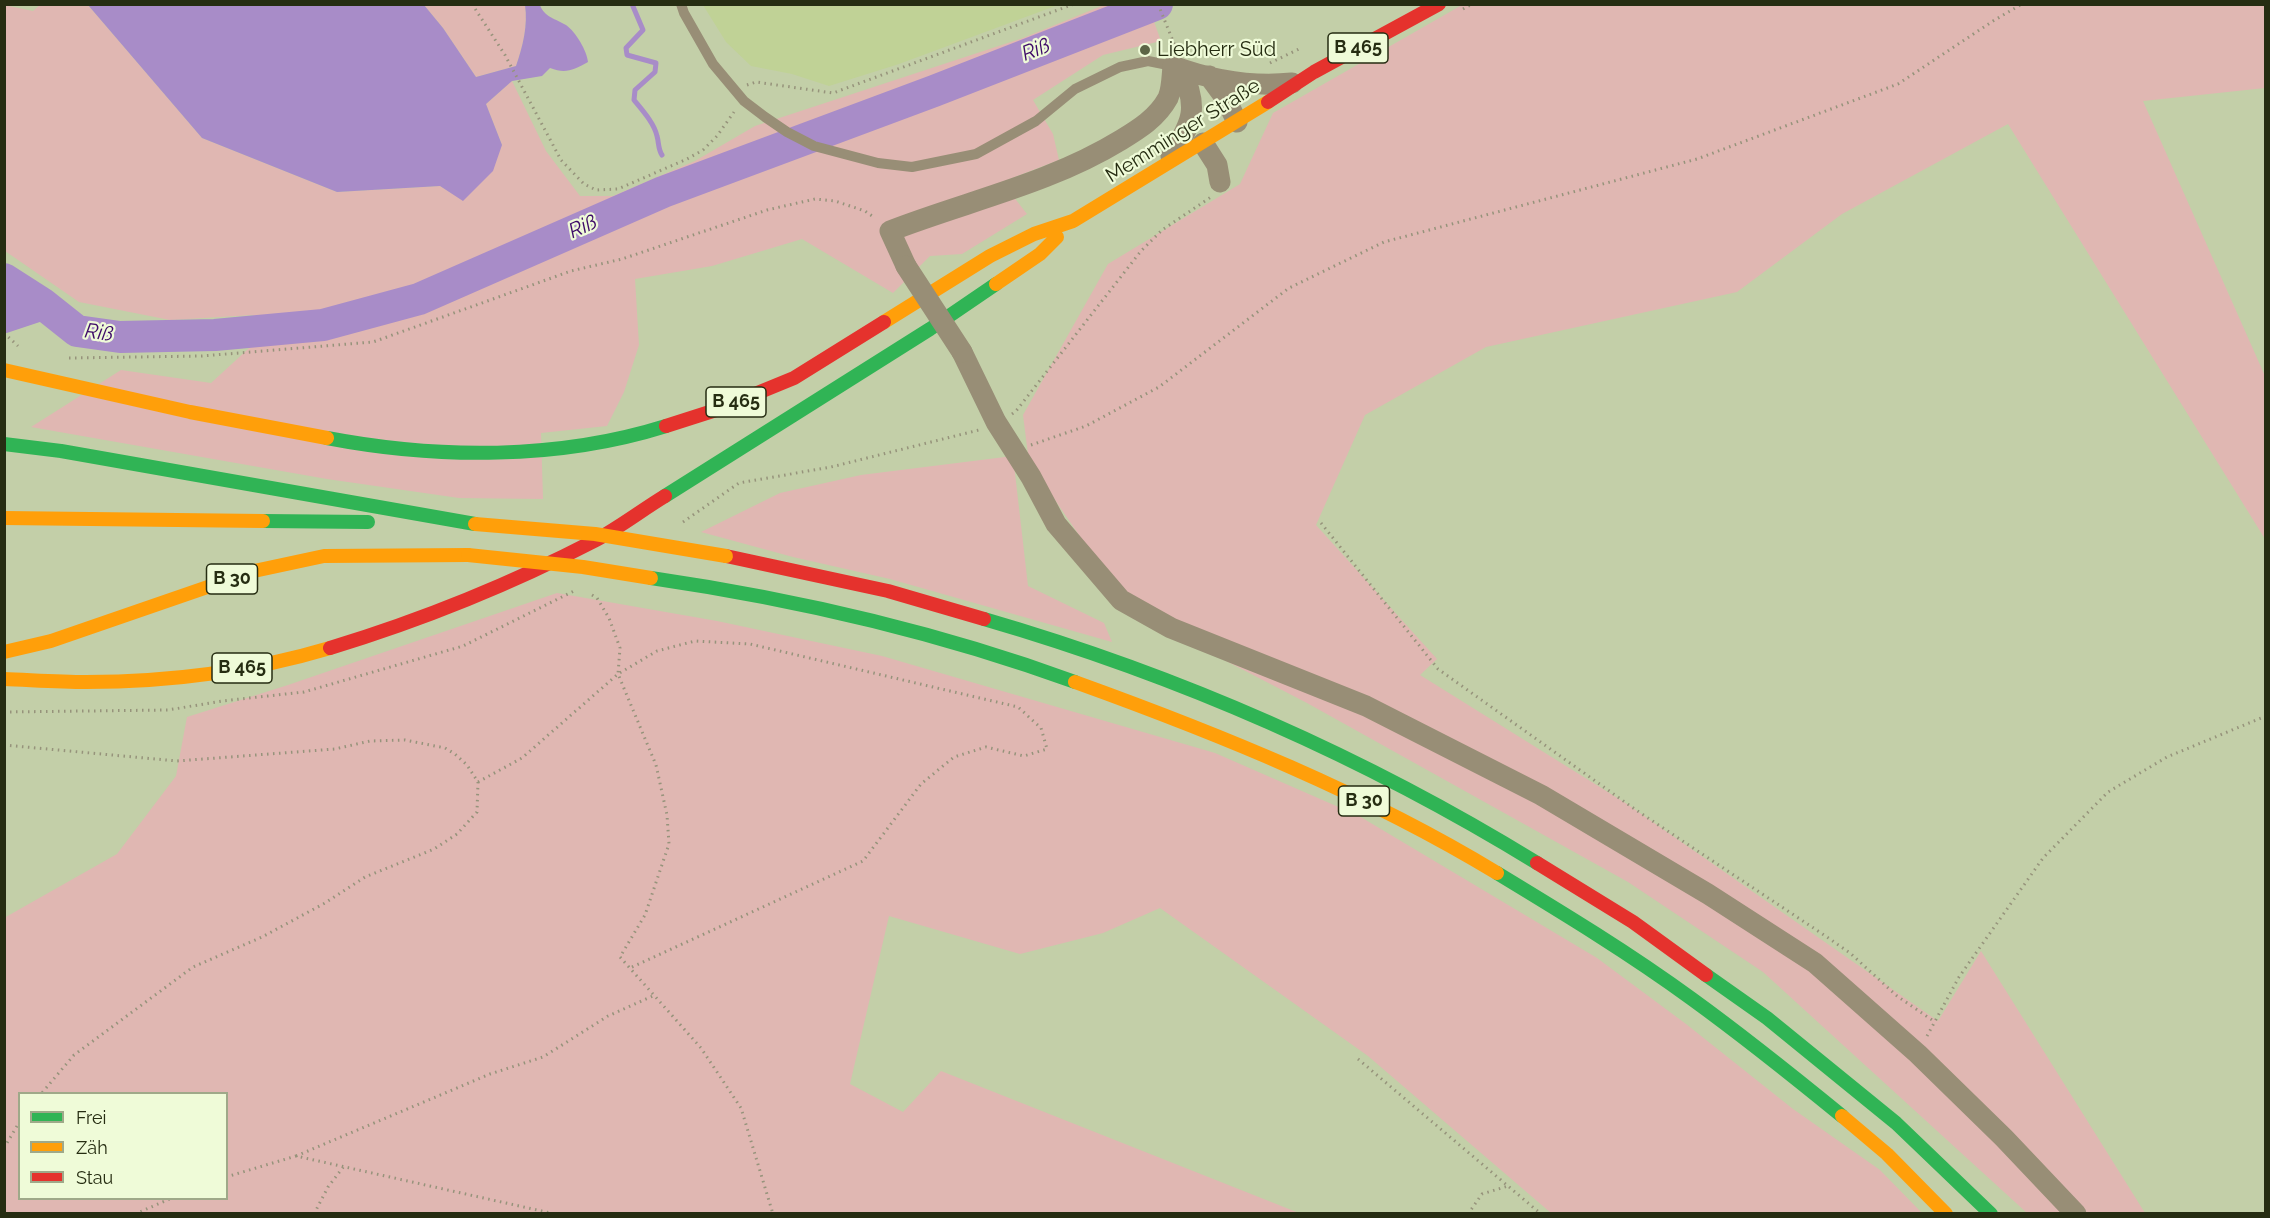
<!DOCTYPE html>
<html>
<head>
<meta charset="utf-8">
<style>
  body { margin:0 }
  #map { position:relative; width:2270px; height:1218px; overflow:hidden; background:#c3cfa8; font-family:Raleway,sans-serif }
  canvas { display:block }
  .frame { position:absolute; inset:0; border:6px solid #262d12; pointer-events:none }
  .legend { position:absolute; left:18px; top:1092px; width:210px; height:108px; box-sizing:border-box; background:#effbd8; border:2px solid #9fa989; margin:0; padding:8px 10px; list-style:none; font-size:18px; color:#262d12 }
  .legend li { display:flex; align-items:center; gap:12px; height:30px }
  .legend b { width:30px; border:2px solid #9fa989 }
</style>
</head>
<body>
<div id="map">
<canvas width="2270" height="1218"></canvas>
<div class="frame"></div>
<ul class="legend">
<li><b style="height:8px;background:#30b455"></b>Frei</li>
<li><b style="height:8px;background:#ff9f0a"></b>Zäh</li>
<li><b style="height:8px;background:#e5322d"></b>Stau</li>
</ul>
</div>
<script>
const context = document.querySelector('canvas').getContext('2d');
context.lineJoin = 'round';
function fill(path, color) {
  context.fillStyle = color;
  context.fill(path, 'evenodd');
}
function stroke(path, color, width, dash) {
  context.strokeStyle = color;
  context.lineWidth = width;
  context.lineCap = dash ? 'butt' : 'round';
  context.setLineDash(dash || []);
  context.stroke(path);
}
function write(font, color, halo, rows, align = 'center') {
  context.font = font + ' Raleway,sans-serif';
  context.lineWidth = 4.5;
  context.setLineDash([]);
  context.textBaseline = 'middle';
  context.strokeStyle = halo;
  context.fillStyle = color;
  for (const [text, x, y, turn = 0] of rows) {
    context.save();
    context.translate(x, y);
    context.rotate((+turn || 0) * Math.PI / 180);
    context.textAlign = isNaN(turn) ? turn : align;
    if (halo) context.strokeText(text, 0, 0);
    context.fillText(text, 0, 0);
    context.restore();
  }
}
const built = new Path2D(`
  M703 5H1058L899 64 829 86 792 74 751 66 726 42Z`);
const green = new Path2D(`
  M4 5 33 11 40 5H88L202 138 337 192 440 186 463 200 502 145 486 104 512 81 546 151 580 196H613L695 161 755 126 1023 38 1104 5H1148L1161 41 1103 55 1033 100 1053 134 1059 160 1002 182 1027 214 962 254 930 256 893 293 802 239 712 266 635 279 639 345 624 392 607 426 541 433 543 499 459 498 327 479 31 427 121 370 211 383 259 339 253 315 170 320 79 302 5 251Z
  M424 5H525C528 25 523 46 516 66L476 77 443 28Z
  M1462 5H2265V88L2143 101 2265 376V539L2008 124 1842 214 1737 292 1486 347 1365 415 1316 525 1437 659 1420 675 1627 804 1938 1021 1981 951 2145 1213H2027L1763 972 1628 882 1307 703 1205 650 1109 579 1029 462 1023 415 1108 264 1240 184 1273 113Z
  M1013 456 1028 586 1104 623 1112 642 890 579 793 557 701 532 780 493 861 475Z
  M557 593 717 621 882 656 1215 753 1359 816 1597 958 1686 1024 1793 1109 1880 1170 1922 1213H1551L1368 1056 1160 908 1103 933 1020 954 889 916 850 1084 903 1112 941 1071 1299 1213H5L4 918 117 854 176 776 187 717 288 685ZM20 1094H226V1198H20Z`);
const water = new Path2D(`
  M88 5H424L443 28 476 77 516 66C523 46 528 25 525 5H540C544 17 556 19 566 25 576 32 587 51 588 62 573 70 566 74 550 68L542 76 512 81 486 104 502 145 493 171 463 201 440 186 337 192 202 138Z`);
const stream = new Path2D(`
  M632 4 643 30 626 48 627 55 656 63 655 72 635 90 634 100C643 111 654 123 657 136 659 143 658 149 662 155`);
const river = new Path2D(`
  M4 279 43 304 77 331 120 337 215 335 323 325 419 299 663 192 934 91 1157 4
  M4 317 43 304`);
const path = new Path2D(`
  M472 4 505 55 561 160 584 184 596 190 618 189 687 159 703 150 717 136 734 112
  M1158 4 1175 46
  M1463 9 1472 4
  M1270 63 1299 49
  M747 85 756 82 833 93 1074 4
  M4 333 18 346
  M69 358 202 356 373 342 571 271 622 259 767 210 815 199 835 201 865 211 875 218
  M1012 414 1016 411 1141 251 1162 230 1211 197
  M1031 445 1086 426 1159 387 1289 288 1384 242 1697 159 1898 84 1993 21 2022 4
  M683 522 739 483 831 467 979 430
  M1321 523 1438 669 1636 810 1827 937 1850 953 1897 996 1935 1022
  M592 595 597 598 609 618 620 648 618 674 656 765 667 815 669 844 645 915 620 957 701 1048 741 1108 773 1214
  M4 712 168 710 222 701 304 692 463 646 574 591
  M4 745 177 761 335 749 370 741 405 740 445 748 455 754 467 765 478 782 477 812 457 834 434 849 365 877 325 903 262 937 193 967 74 1055 41 1094
  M478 782 522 758 618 674 657 651 695 641 750 644 1018 707 1041 728 1047 749 1024 756 986 747 954 757 921 784 863 861 630 968
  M1927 1036 1959 977 2043 858 2108 792 2167 757 2266 716
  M1358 1059 1541 1214
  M4 1148 20 1121
  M296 1156 490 1074 543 1057 608 1016 655 995
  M226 1177 296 1156 555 1214
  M135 1214 172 1198
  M314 1214 328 1187 344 1166
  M1468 1214 1482 1194 1508 1186`);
const lane = new Path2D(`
  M681 4 684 13 713 64 744 101 765 117 787 132 814 146 878 163 912 167 976 154 1036 121 1075 89 1120 67 1148 61 1173 66`);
const street = new Path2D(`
  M1209 76 1226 99 1237 122
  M1203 143 1217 165 1220 182
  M1171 156C1193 122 1199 107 1181 69
  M906 266 890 231C967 201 1049 184 1121 140 1139 129 1157 118 1168 98 1172 89 1172 76 1173 66 1211 80 1253 87 1292 83
  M962 352 996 422 1031 477 1056 524 1121 600 1171 628 1366 706 1541 795 1708 894 1815 963 1918 1054 2004 1138 2076 1214`);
const fast = new Path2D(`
  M327 438C437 459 558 460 666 426
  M4 444 61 451 475 524
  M665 496 930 329 996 284
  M263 521 368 522
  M651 578C795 599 938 632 1075 682
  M984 619C1177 675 1366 758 1537 863
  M1497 873C1563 913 1629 953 1692 999 1743 1036 1793 1076 1842 1116
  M1706 975 1767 1018 1896 1123 1991 1214`);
const slow = new Path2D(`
  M996 284 1040 254 1057 237
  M884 322 990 256 1034 234 1073 221 1268 102
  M4 370 190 412 327 438
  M4 518 263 521
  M4 652 51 641 254 571 324 556 468 555
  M4 679C31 680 59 682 86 682 167 682 253 671 330 648
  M1075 682C1219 734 1365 793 1497 873
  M1842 1116 1887 1154 1946 1214`);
const jam = new Path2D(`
  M1268 102 1314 72 1439 4
  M666 426 716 410 794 378 884 322
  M726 556 888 591 984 619
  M330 648C422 620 511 584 596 540 620 527 642 510 665 496
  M1537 863 1633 922 1706 975`);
const streetBridge = new Path2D(`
  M906 266 962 352`);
const slowBridge = new Path2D(`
  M475 524 595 534 726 556
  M468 555 583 567 651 578`);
const markers = [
  [1145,50,6,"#5d6646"]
];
const shields = [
  [1358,48,60],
  [736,402,60],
  [232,579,51],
  [242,668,60],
  [1364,801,51]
];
const shieldNames = [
  ["B 465",1358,48],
  ["B 465",736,402],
  ["B 30",232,579],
  ["B 465",242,668],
  ["B 30",1364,801]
];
const poiNames = [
  ["Liebherr Süd",1157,50]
];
const streetNames = [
  ["Memminger Straße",1183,131,-32]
];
const waterNames = [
  ["Riß",1036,50,-21],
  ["Riß",583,227,-24],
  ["Riß",99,333,8]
];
fill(built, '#c0d296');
fill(green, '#e0b7b2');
fill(water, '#a88cc8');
stroke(stream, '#a88cc8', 5);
stroke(river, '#a88cc8', 32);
stroke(path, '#96937b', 3, [1.5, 4.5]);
stroke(lane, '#988e76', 10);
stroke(street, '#988e76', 21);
stroke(fast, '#30b455', 14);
stroke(slow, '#ff9f0a', 14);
stroke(jam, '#e5322d', 14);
stroke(streetBridge, '#988e76', 21);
stroke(slowBridge, '#ff9f0a', 14);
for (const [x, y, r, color] of markers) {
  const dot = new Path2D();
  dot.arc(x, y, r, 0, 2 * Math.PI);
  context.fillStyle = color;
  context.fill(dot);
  stroke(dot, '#effbd8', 2);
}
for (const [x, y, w] of shields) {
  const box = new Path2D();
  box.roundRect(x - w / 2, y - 15, w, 30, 4.5);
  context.fillStyle = '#effbd8';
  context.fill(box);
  stroke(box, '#262d12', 1.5);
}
write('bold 18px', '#262d12', null, shieldNames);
write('20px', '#262d12', '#effbd8', poiNames, 'left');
write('20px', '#262d12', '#effbd8', streetNames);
write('italic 21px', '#3d0968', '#effbd8', waterNames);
</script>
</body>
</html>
